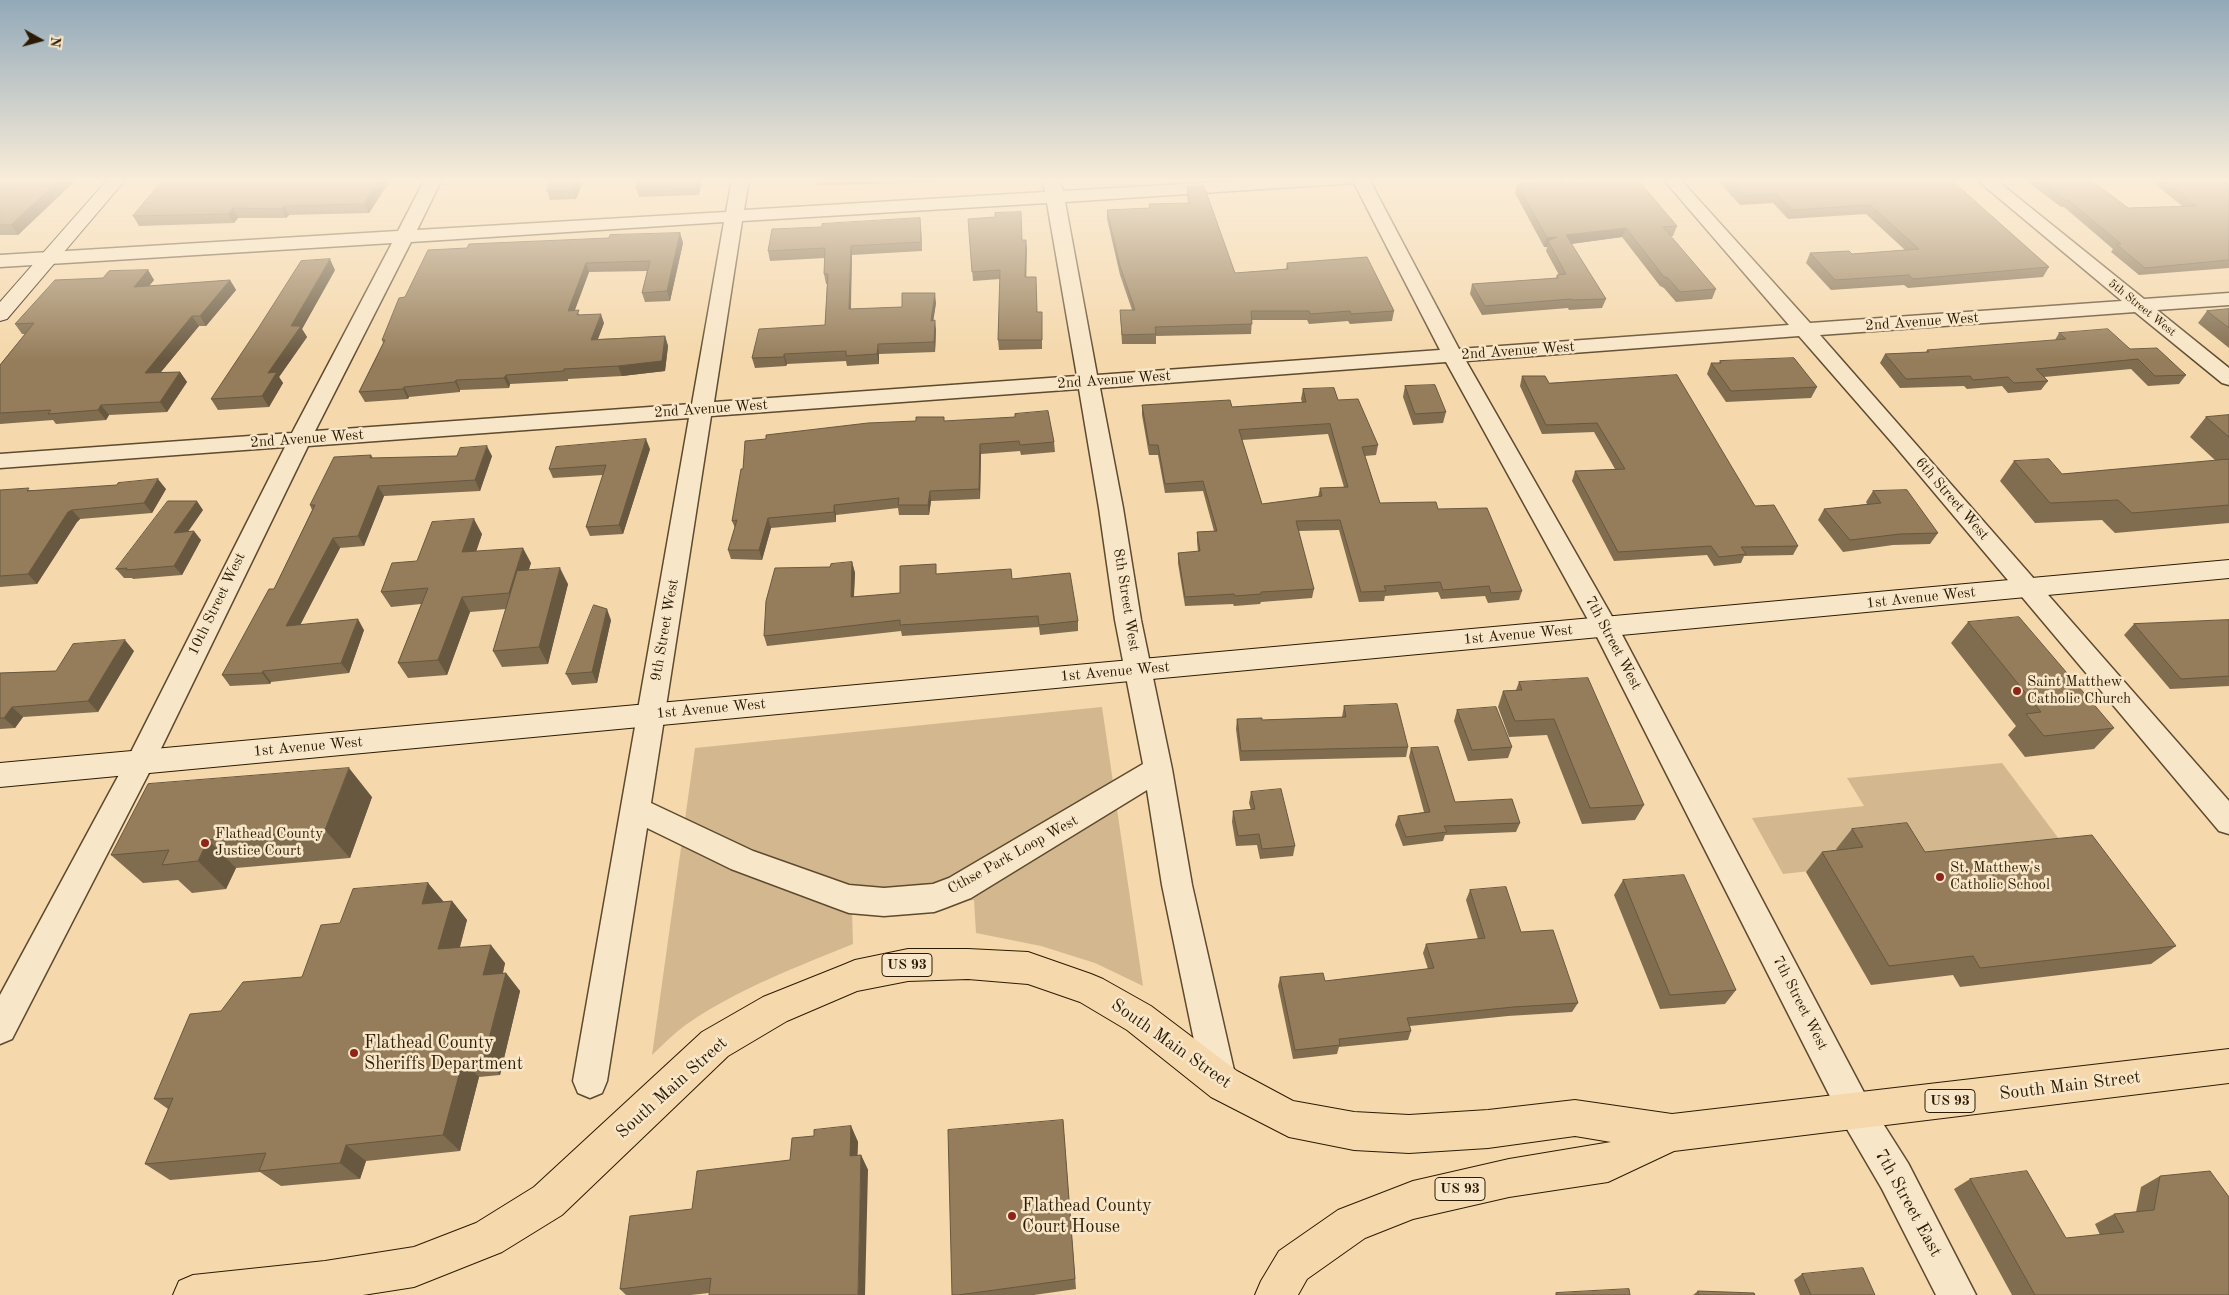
<!DOCTYPE html>
<html>
<head>
<meta charset="utf-8">
<style>
  body { margin:0 }
  #map { position:relative; width:2229px; height:1295px; overflow:hidden; background:#f5d8ab; font-family:"Old Standard TT",serif }
  canvas { display:block }
  .north { position:absolute; left:15px; top:15px; width:50px; height:50px; -webkit-text-stroke:4px #f8e6c8; paint-order:stroke; rotate:97deg; font-size:14px; font-weight:700; line-height:20px; text-align:center; color:#2c1b04 }
  .north::after { content:''; display:block; margin:auto; width:18px; height:22px; background:#2c1b04; clip-path:polygon(50% 0,100% 100%,50% 72%,0 100%) }
</style>
</head>
<body>
<div id="map">
<canvas width="2229" height="1295"></canvas>
<div class="north">N</div>
</div>
<script>
const context = document.querySelector('canvas').getContext('2d');
context.lineJoin = 'round';
function fill(path, color) {
  context.fillStyle = color;
  context.fill(path, 'evenodd');
}
function stroke(path, color, width, dash) {
  context.strokeStyle = color;
  context.lineWidth = width;
  context.lineCap = dash ? 'butt' : 'round';
  context.setLineDash(dash || []);
  context.stroke(path);
}
function write(font, color, halo, rows, align = 'center') {
  context.font = font + ' "Old Standard TT",serif';
  context.lineWidth = 5;
  context.setLineDash([]);
  context.textBaseline = 'middle';
  context.strokeStyle = halo;
  context.fillStyle = color;
  for (const [text, x, y, turn = 0] of rows) {
    context.save();
    context.translate(x, y);
    context.rotate((+turn || 0) * Math.PI / 180);
    context.textAlign = isNaN(turn) ? turn : align;
    if (halo) context.strokeText(text, 0, 0);
    context.fillText(text, 0, 0);
    context.restore();
  }
}
const green = new Path2D(`
  M1102 707 1143 986 1095 963 1041 946 976 933 974 900 852 911 853 944C797 967 740 988 690 1022 676 1031 664 1044 652 1055L695 748Z
  M2002 763 2071 855 1846 867 1783 874 1752 818 1864 806 1847 778Z`);
const street = new Path2D(`
  M425 179H442L417 230 726 212 732 179H749L744 210 1045 192 1043 181 1045 179H1059L1063 191 1269 179H1369L1459 349 1789 325 1663 179H1680L1810 323 2122 301 1976 179H1995L2144 299 2229 293V305L2157 310 2229 368V385L2222 383 2135 312 1820 335 2229 801V834L2219 831 1895 446 1799 336 1466 361 1618 627 1868 1100 1908 1163 1976 1295H1936L1882 1189 1844 1124 1592 627 1446 362 1100 388 1123 508 1141 620 1172 769 1192 885 1236 1079 1231 1091 1219 1096 1207 1091 1202 1079 1162 885 1147 790 971 898 945 908 934 912 884 916 849 913 838 909 731 869 647 828 607 1081 602 1093 590 1098 578 1093 573 1081 689 418 308 446 154 763 12 1039 0 1044V995L128 758 285 447 0 468V454L292 433 392 243 0 267V255L398 231ZM1354 183 1440 350 1097 375 1065 202ZM1047 203 1077 376 714 402 742 221ZM724 222 692 404 315 431 411 242ZM1079 389 1099 508 1115 620 1143 764 949 878 933 884 884 888 849 885 753 851 651 803 711 416Z`);
const secondary = new Path2D(`
  M108 179H126L7 319 0 321V302Z
  M2229 560V578L0 787V763Z`);
const primary = new Path2D(`
  M908 949H968L1028 952 1091 974 1103 979 1151 1006 1237 1071 1293 1101 1354 1112 1409 1115 1488 1110 1575 1100 1672 1114 2229 1049V1083L1674 1151 1608 1182 1509 1197 1413 1219 1365 1238 1307 1279 1298 1295H1255L1261 1281 1279 1251 1338 1210 1413 1181 1509 1159 1611 1142 1575 1136 1488 1148 1409 1153 1354 1150 1289 1137 1211 1097 1127 1030 1080 1002 1028 984 968 979 908 981 857 991 787 1021 728 1056 562 1215 502 1252 414 1287 363 1295H173L179 1281 193 1275 325 1261 414 1247 476 1223 534 1187 702 1032 763 997 843 965 855 960Z`);
const wall = new Path2D(`
  M0 179H77L18 235H0Z
  M164 179H391L369 213 289 215 286 218H238L234 223 139 226 133 216Z
  M584 179 576 199 550 200 547 191Z
  M638 179H702L699 195 639 197 636 187Z
  M815 179H934V182L817 186Z
  M1719 179H1950L2049 267 2043 277 1908 288 1904 285 1831 290 1806 263 1810 253 1852 254 1905 250 1866 214 1788 219 1773 203 1740 205 1718 181Z
  M2024 179H2089L2128 208 2182 206 2149 179H2229V182H2225L2229 185V268L2139 275 2111 252 2113 249 2064 207H2061Z
  M1517 184H1563L1677 226 1673 236H1670L1716 289 1712 299 1676 302 1664 288 1660 286 1622 237 1571 244 1606 299 1602 308 1569 310 1568 308 1482 315 1470 294 1472 284 1556 278 1557 275H1559L1546 251 1547 247H1544L1515 193Z
  M1187 187 1235 273 1286 269 1287 263 1394 311 1392 321 1350 324 1348 321 1309 324 1307 320H1252L1251 334 1156 336V344H1122L1120 310H1132L1120 275 1107 219V210L1149 208V204L1188 203 1187 196Z
  M920 218 921 227 922 251 852 255 851 309 902 307 936 303 933 320 936 330 935 352 879 354V364L847 366 846 361 787 364 786 366 755 368 752 358 825 325 827 284H826L824 274 825 258 770 261 768 251 822 227Z
  M968 219 1022 240H1026V277L1037 312H1042V349L999 350 998 340 1000 279 973 281Z
  M680 233 683 243 670 301 645 302 642 293 647 271 589 272 575 310 580 315 604 323 598 339 665 336 668 346 665 371 622 376 568 379V381L510 384 509 388 460 390V392L409 397 408 399 365 402 359 392 383 343 382 340 405 297 467 248Z
  M148 270 154 280 149 286 230 280 236 290 206 326H199L160 373 180 372 187 382 167 412 109 415 106 420 56 424 53 420 0 424V365L25 334H22L15 324 103 278Z
  M335 270 302 329 307 337 279 377 283 383 269 407 218 410 211 399Z
  M2229 309V348L2198 323 2207 311Z
  M2059 333 2130 349 2186 375 2179 384 2148 386 2131 369 2044 377 2048 381 2041 390 2008 393 2002 386 1967 389 1964 386 1900 388 1880 363 1885 354 1926 352 1927 350 2055 340Z
  M1720 361 1817 387 1811 398 1726 402 1707 374 1711 363H1719Z
  M1522 376 1549 383 1755 506 1798 546 1793 555 1744 556 1741 563 1714 566 1707 555 1614 561 1572 481 1575 471 1615 469 1594 432 1542 434 1520 386Z
  M1405 386 1446 412 1443 423 1413 425 1403 397Z
  M1303 389 1338 400 1378 445 1376 455 1365 456 1380 503 1438 509 1522 591 1519 600 1488 603 1485 596 1441 599 1438 592 1385 596 1384 601 1359 602 1339 530 1298 531 1314 589 1312 598 1261 602 1260 604 1234 606 1233 604 1185 606 1178 563V553L1198 552 1197 541V532L1214 531 1203 491 1165 493 1158 455H1149L1142 415V405L1232 407 1302 402 1301 399ZM1328 434 1344 487 1320 488 1318 497 1262 504 1242 440Z
  M2229 415V523L2115 533 2102 520 2035 523 2000 481 2014 461 2062 474 2216 461 2190 437 2206 417Z
  M944 417V421L1054 442 1055 452 1021 455 1020 451 981 454 980 499 931 501 929 515H899L898 508 836 515V522L771 528 762 560 731 559 728 550 735 528 732 521 743 469 766 439 916 421Z
  M650 449 623 534 590 536 586 527 603 475 553 478 549 469Z
  M371 455 373 458 492 456 480 491 384 496 364 546 340 548 300 625 364 630 349 673 271 682 270 684 230 686 222 675 274 589 312 510 310 505Z
  M166 489 152 513 80 519 77 522 37 584 0 587V490H32Z
  M1873 491 1938 533 1930 544 1893 545 1843 552 1818 520 1824 509 1867 504 1866 502Z
  M203 510 188 532 201 540 182 575 133 579 132 578H124L116 569Z
  M482 534 476 551 531 563 528 571 568 584 548 664 502 667 493 651 506 609 470 612 447 675 408 678 398 663 421 604 391 607 381 592 417 561Z
  M852 562 855 573 854 597 900 593 937 574 1012 579 1078 621V631L1040 635 1039 627 902 636 901 631 767 646 764 636 830 567Z
  M611 620 597 683 572 685 566 674Z
  M2229 620V686L2170 689 2124 635 2134 624Z
  M1968 622 2114 728 2094 749 2025 757 2008 735 2016 726 1951 643Z
  M134 651 98 712 23 717 15 728 0 729V673L56 671Z
  M1519 682 1644 805 1635 820 1582 824 1547 735 1509 737 1498 707 1503 691 1516 690Z
  M1344 706 1408 747 1406 757 1240 761 1236 729 1237 719 1262 720 1342 717Z
  M1457 710 1512 747 1508 758 1468 761 1454 721Z
  M1411 748 1455 802 1520 823 1516 832 1445 835 1443 841 1403 846 1395 825 1398 816 1424 812 1409 757Z
  M1251 792 1295 846 1293 856 1260 859 1257 845 1236 846 1232 822 1233 811 1251 810 1249 803Z
  M372 797 350 858 236 868 226 889 192 893 178 880 143 883 111 855Z
  M1852 829 1925 852 2176 946 2151 964 1960 987 1953 975 1871 985 1806 872 1822 852 1837 850 1836 849Z
  M1623 880 1736 990 1725 1004 1660 1009 1614 895Z
  M428 883 443 902 452 901 467 920 460 947 505 963 503 973H506L520 991 500 1075 479 1077 460 1151 366 1161 360 1179 281 1186 260 1172 170 1180 145 1164 168 1109 154 1099 221 1011 302 977 340 923Z
  M1470 890 1521 932 1578 1003 1572 1012 1508 1016 1410 1026 1411 1031 1408 1040 1339 1047 1337 1054 1293 1059 1278 986 1280 977 1325 981 1428 969 1423 953 1426 944 1478 939 1466 900Z
  M1063 1120 1076 1289 1034 1295H952Z
  M851 1126 858 1142 857 1155H861L868 1170 709 1293 691 1295H626L620 1289 790 1160 814 1136Z
  M2160 1176 2229 1295H2012L1954 1189 1970 1179 2066 1238 2100 1235 2095 1224 2114 1214 2136 1212 2141 1187Z
  M1802 1274 1875 1295H1800L1794 1280Z
  M1698 1291 1755 1295H1693Z`);
const shadedWall = new Path2D(`
  M60 179H77L18 235 11 225Z
  M380 179H391L369 213 364 204Z
  M577 179H584L576 199 573 190Z
  M697 179H702L699 195 696 184Z
  M284 206 289 215 286 218 281 209Z
  M233 208 238 218 234 223 228 214Z
  M920 218 921 227 922 251 921 242Z
  M1626 228 1622 237 1563 245 1566 235Z
  M680 233 683 243 670 301 667 291Z
  M1557 237 1548 241 1547 247H1544L1547 238Z
  M1026 240 1027 249 1026 287 1025 277Z
  M851 246 852 255 850 319 849 309Z
  M330 259 335 270 302 329 307 337 279 377 283 383 269 407 262 396 268 373 291 326Z
  M586 263 589 272 571 320 568 311Z
  M148 270 154 280 140 297 134 287Z
  M230 280 236 290 206 326 200 316Z
  M935 293 936 303 932 330 931 321Z
  M601 314 604 323 594 349 591 340Z
  M192 316 199 326 152 383 145 373Z
  M935 320 936 330 935 352 934 342Z
  M665 336 668 346 665 371 622 376 618 366Z
  M878 344 879 354V364L877 354Z
  M784 354 787 364 786 366 784 357Z
  M180 372 187 382 167 412 160 402Z
  M506 375 510 384 509 388 504 378Z
  M456 380 460 390V392L455 382Z
  M404 387 409 397 408 399 403 389Z
  M101 405 109 415 106 420 98 410Z
  M646 439 650 449 623 534 619 525Z
  M980 444 981 454 980 499 979 489Z
  M487 446 492 456 480 491 475 480Z
  M158 479 166 489 152 513 144 503Z
  M378 486 384 496 364 546 358 536Z
  M930 491 931 501 929 515 928 505Z
  M197 501 203 510 180 542 174 533Z
  M834 505 836 515V522L834 512Z
  M72 510 80 519 77 522 37 584 28 574 68 512Z
  M768 518 771 528 762 560 759 550Z
  M474 519 482 534 471 567 462 552Z
  M194 531 201 540 182 575 174 566Z
  M333 538 340 548 294 637 286 626Z
  M523 548 531 563 517 608 509 593Z
  M852 562 855 573 853 608 851 597Z
  M560 568 568 584 548 664 539 647Z
  M462 597 470 612 447 675 438 660Z
  M607 609 611 620 597 683 592 672Z
  M358 619 364 630 349 673 341 663Z
  M125 640 134 651 98 712 88 701Z
  M263 671 271 682 270 684 262 673Z
  M12 707 23 717 15 728 4 718Z
  M349 768 372 797 350 858 325 830Z
  M208 840 236 868 226 889 198 861Z
  M428 883 444 902 422 904Z
  M452 901 467 920 454 968 438 949Z
  M491 945 505 963 498 993 483 975Z
  M506 973 520 991 500 1075 484 1058Z
  M463 1060 479 1077 460 1151 443 1135Z
  M851 1126 858 1142 857 1172 850 1156Z
  M346 1145 366 1161 360 1179 340 1163Z
  M861 1155 868 1170 865 1295H858Z`);
const building = new Path2D(`
  M0 179H60L11 225H0Z
  M164 179H380L364 204 284 206 281 209 233 208 228 214 133 216Z
  M552 179H577L573 190 547 191Z
  M638 179H697L696 184 636 187Z
  M1728 179H1950L2049 267 1913 279 1909 275 1835 280 1810 253 1849 251 1852 254 1919 249 1870 205 1792 210 1777 194 1744 196Z
  M2039 179H2089L2128 208 2196 206 2163 179H2220L2229 185V260L2145 268 2116 244H2121L2068 200H2065Z
  M1638 180 1677 226 1663 227 1716 289 1680 292 1668 278 1664 277 1626 228 1566 235 1606 299 1572 300 1571 299 1485 306 1472 284 1558 278 1557 275 1566 274 1548 241 1557 237 1547 238 1517 184 1561 181 1563 184Z
  M1204 186 1235 273 1288 269 1287 263 1367 257 1394 311 1351 314 1350 311 1310 314 1309 311H1251L1252 324 1155 327 1156 334 1122 335 1120 310H1135L1120 266 1107 210 1150 208 1149 204 1190 203 1187 187Z
  M1021 212 1022 240H1026L1025 277H1036L1037 312H1042V340H998L1000 270 972 272 968 219 995 217V213Z
  M920 218 921 242 851 246 849 309 902 307V293H935L931 321 935 320 934 342 878 344 877 354 846 356V351L784 354V357L752 358 759 329 825 325 828 274H824L825 248 768 251 772 229 822 227V224Z
  M680 233 667 291 642 293 650 261 586 263 568 311 579 310 577 315 601 314 591 340 665 336 662 361 618 366 564 369V371L506 375 504 378 456 380 455 382 404 387 403 389 359 392 385 340H382L399 298 405 297 428 250 467 248 469 244 609 238 610 235Z
  M330 259 291 326H301L268 373 277 372 262 396 211 399 259 327 301 261Z
  M148 270 134 287 230 280 200 316H192L145 373 180 372 160 402 101 405 98 410 48 414 51 410 0 413V365L34 323 15 324 55 280 103 278 109 271Z
  M2229 309V328L2207 311Z
  M2108 329 2130 349 2157 348 2186 375 2155 376 2138 359 2036 369 2048 381 2014 383 2008 377 1973 380 1970 376 1906 379 1885 354 1929 352 1927 350 2066 339 2059 333Z
  M1794 358 1817 387 1731 391 1711 363H1721L1720 361Z
  M1677 375 1755 506 1774 505 1798 546 1741 547 1746 554 1719 557 1711 546 1618 552 1575 471 1625 469 1597 423 1546 425 1522 376H1545L1549 383Z
  M1435 385 1446 412 1415 414 1405 386Z
  M1334 388 1338 400 1358 399 1378 445 1362 447 1380 503 1436 502 1438 509 1487 508 1522 591 1491 593 1489 586 1443 590 1440 582 1384 586 1386 591 1361 592 1340 520 1296 521 1314 589 1261 592V594L1235 596 1234 594 1185 597 1178 553 1200 551 1197 532 1217 531 1203 481 1165 484 1158 445H1149L1142 405 1230 400 1232 407 1306 402 1303 389ZM1330 424 1348 487 1320 488 1322 496 1262 504 1239 430Z
  M1048 411 1054 442 1020 445 1019 441 980 444 979 489 930 491 928 505H898L899 498 834 505V512L768 518 759 550H728L737 520 732 521 741 469H743L745 441 766 439V435L868 423 916 421V417H944V421L1015 417V414Z
  M2229 415V437L2206 417Z
  M646 439 619 525 586 527 606 465 549 469 556 447Z
  M487 446 475 480 378 486 358 536 333 538 286 626 358 619 341 663 263 671 262 673 222 675 269 589H274L315 505H310L334 457 371 455 370 458 457 456 460 448Z
  M2049 459 2062 474 2229 459V505L2132 513 2118 500 2050 503 2014 461Z
  M158 479 144 503 72 510 68 512 28 574 0 576V490L29 488 27 491 117 485 118 483Z
  M1907 490 1938 533 1900 534 1850 540 1824 509 1881 503 1873 491Z
  M168 501H197L174 533 194 531 174 566 126 570 127 568 116 569Z
  M474 519 462 552 523 548 509 593 462 597 438 660 398 663 428 588 381 592 392 563 417 561 432 522Z
  M852 562 851 597 900 593V566L936 564V574L1011 569 1012 579 1070 573 1078 621 1039 625 1038 616 900 625V620L764 636 766 601 775 568 830 567 831 564Z
  M560 568 539 647 493 651 517 571Z
  M594 605 607 609 592 672 566 674Z
  M2019 617 2114 728 2044 736 2026 714 2041 712 1968 622Z
  M2229 620V676L2181 679 2134 624Z
  M125 640 88 701 12 707 4 718H0V673L56 671 73 644Z
  M1588 678 1644 805 1590 808 1554 719 1515 721 1503 691 1522 690 1519 682Z
  M1397 704 1408 747 1241 751 1237 719 1262 718V720L1346 717 1344 706Z
  M1496 707 1512 747 1472 750 1457 710Z
  M1438 747 1455 802 1512 799 1520 823 1444 826 1447 832 1406 837 1398 816 1430 812 1411 748Z
  M349 768 325 830 208 840 198 861 162 865 169 850 111 855 148 784Z
  M1281 789 1295 846 1262 849 1259 834 1238 836 1233 811 1255 809 1251 792Z
  M1907 823 1925 852 2092 835 2176 946 1980 968 1973 956 1889 966 1822 852 1863 847 1852 829Z
  M1684 875 1736 990 1670 995 1623 880Z
  M428 883 422 904 452 901 438 949 491 945 483 975 506 973 484 1058 463 1060 443 1135 346 1145 340 1163 259 1171 266 1153 145 1164 173 1098 154 1099 190 1014 221 1011 243 982 302 977 321 925 340 923 353 889Z
  M1506 887 1521 932 1553 930 1578 1003 1513 1007 1407 1018 1411 1031 1339 1039 1340 1045 1295 1050 1280 977 1323 973 1325 981 1434 968 1426 944 1485 938 1470 890Z
  M1063 1120 1075 1279 958 1295H952L948 1130Z
  M851 1126 850 1156 861 1155 858 1295H709L711 1278 620 1289 630 1216 692 1209 697 1171 790 1160 792 1138 814 1136V1130Z
  M2027 1171 2066 1238 2124 1232 2114 1214 2154 1210 2160 1176 2210 1171 2229 1197V1295H2035L1970 1179Z
  M1863 1268 1875 1295H1811L1802 1274Z
  M1629 1289 1630 1295H1556V1293Z
  M1698 1291 1754 1293 1755 1295H1699Z`);
const markers = [
  [2017,691,5,"#8f2418"],
  [205,843,5,"#8f2418"],
  [1940,877,5,"#8f2418"],
  [354,1053,5,"#8f2418"],
  [1012,1216,5,"#8f2418"]
];
const farStreetnames = [
  ["5th Street West",2142,308,39]
];
const shields = [
  [907,965,50],
  [1950,1101,50],
  [1460,1189,50]
];
const shieldNames = [
  ["US 93",907,965],
  ["US 93",1950,1101],
  ["US 93",1460,1189]
];
const streetNames = [
  ["2nd Avenue West",1922,322,-4],
  ["2nd Avenue West",1518,351,-4],
  ["2nd Avenue West",1114,380,-4],
  ["2nd Avenue West",711,409,-4],
  ["2nd Avenue West",307,439,-4],
  ["6th Street West",1952,499,49],
  ["1st Avenue West",1921,598,-6],
  ["8th Street West",1126,600,81],
  ["10th Street West",217,604,-64],
  ["9th Street West",665,630,-80],
  ["1st Avenue West",1518,635,-5],
  ["7th Street West",1613,643,62],
  ["1st Avenue West",1115,672,-5],
  ["1st Avenue West",711,709,-5],
  ["1st Avenue West",308,747,-5],
  ["Cthse Park Loop West",1013,855,-29],
  ["7th Street West",1800,1003,63]
];
const poiNames = [
  ["Saint Matthew",2027,682],
  ["Catholic Church",2027,699],
  ["Flathead County",215,834],
  ["Justice Court",215,851],
  ["St. Matthew's",1950,868],
  ["Catholic School",1950,885]
];
const nearPoinames = [
  ["Flathead County",364,1043],
  ["Sheriffs Department",364,1064],
  ["Flathead County",1022,1206],
  ["Court House",1022,1227]
];
const nearStreetnames = [
  ["South Main Street",1171,1044,35],
  ["South Main Street",2070,1086,-7],
  ["South Main Street",672,1088,-42],
  ["7th Street East",1908,1203,61]
];
fill(green, '#d3b88f');
stroke(street, '#5e4a2e', 3);
stroke(secondary, '#2c1b04', 2);
stroke(primary, '#2c1b04', 2);
fill(street, '#f8e6c8');
fill(secondary, '#f8e6c8');
fill(primary, '#f5d8ab');
fill(wall, '#806c4e');
fill(shadedWall, '#685840');
fill(building, '#957d5b');
stroke(building, '#685840', 1);
const sky = context.createLinearGradient(0, 0, 0, 360);
sky.addColorStop(0, '#92a9b9');
sky.addColorStop(0.5, '#faedd9');
sky.addColorStop(1, '#faedd900');
context.fillStyle = sky;
context.fillRect(0, 0, 2229, 360);
for (const [x, y, r, color] of markers) {
  const dot = new Path2D();
  dot.arc(x, y, r, 0, 2 * Math.PI);
  context.fillStyle = color;
  context.fill(dot);
  stroke(dot, '#f8e6c8', 2);
}
write('12px', '#2c1b04', '#f8e6c8', farStreetnames);
for (const [x, y, w] of shields) {
  const box = new Path2D();
  box.roundRect(x - w / 2, y - 11.5, w, 23, 4);
  context.fillStyle = '#f8e6c8';
  context.fill(box);
  stroke(box, '#2c1b04', 1);
}
write('bold 14px', '#2c1b04', null, shieldNames);
write('15px', '#2c1b04', '#f8e6c8', streetNames);
write('15px', '#2c1b04', '#f8e6c8', poiNames, 'left');
write('18px', '#2c1b04', '#f8e6c8', nearPoinames, 'left');
write('18px', '#2c1b04', '#f8e6c8', nearStreetnames);
</script>
</body>
</html>
